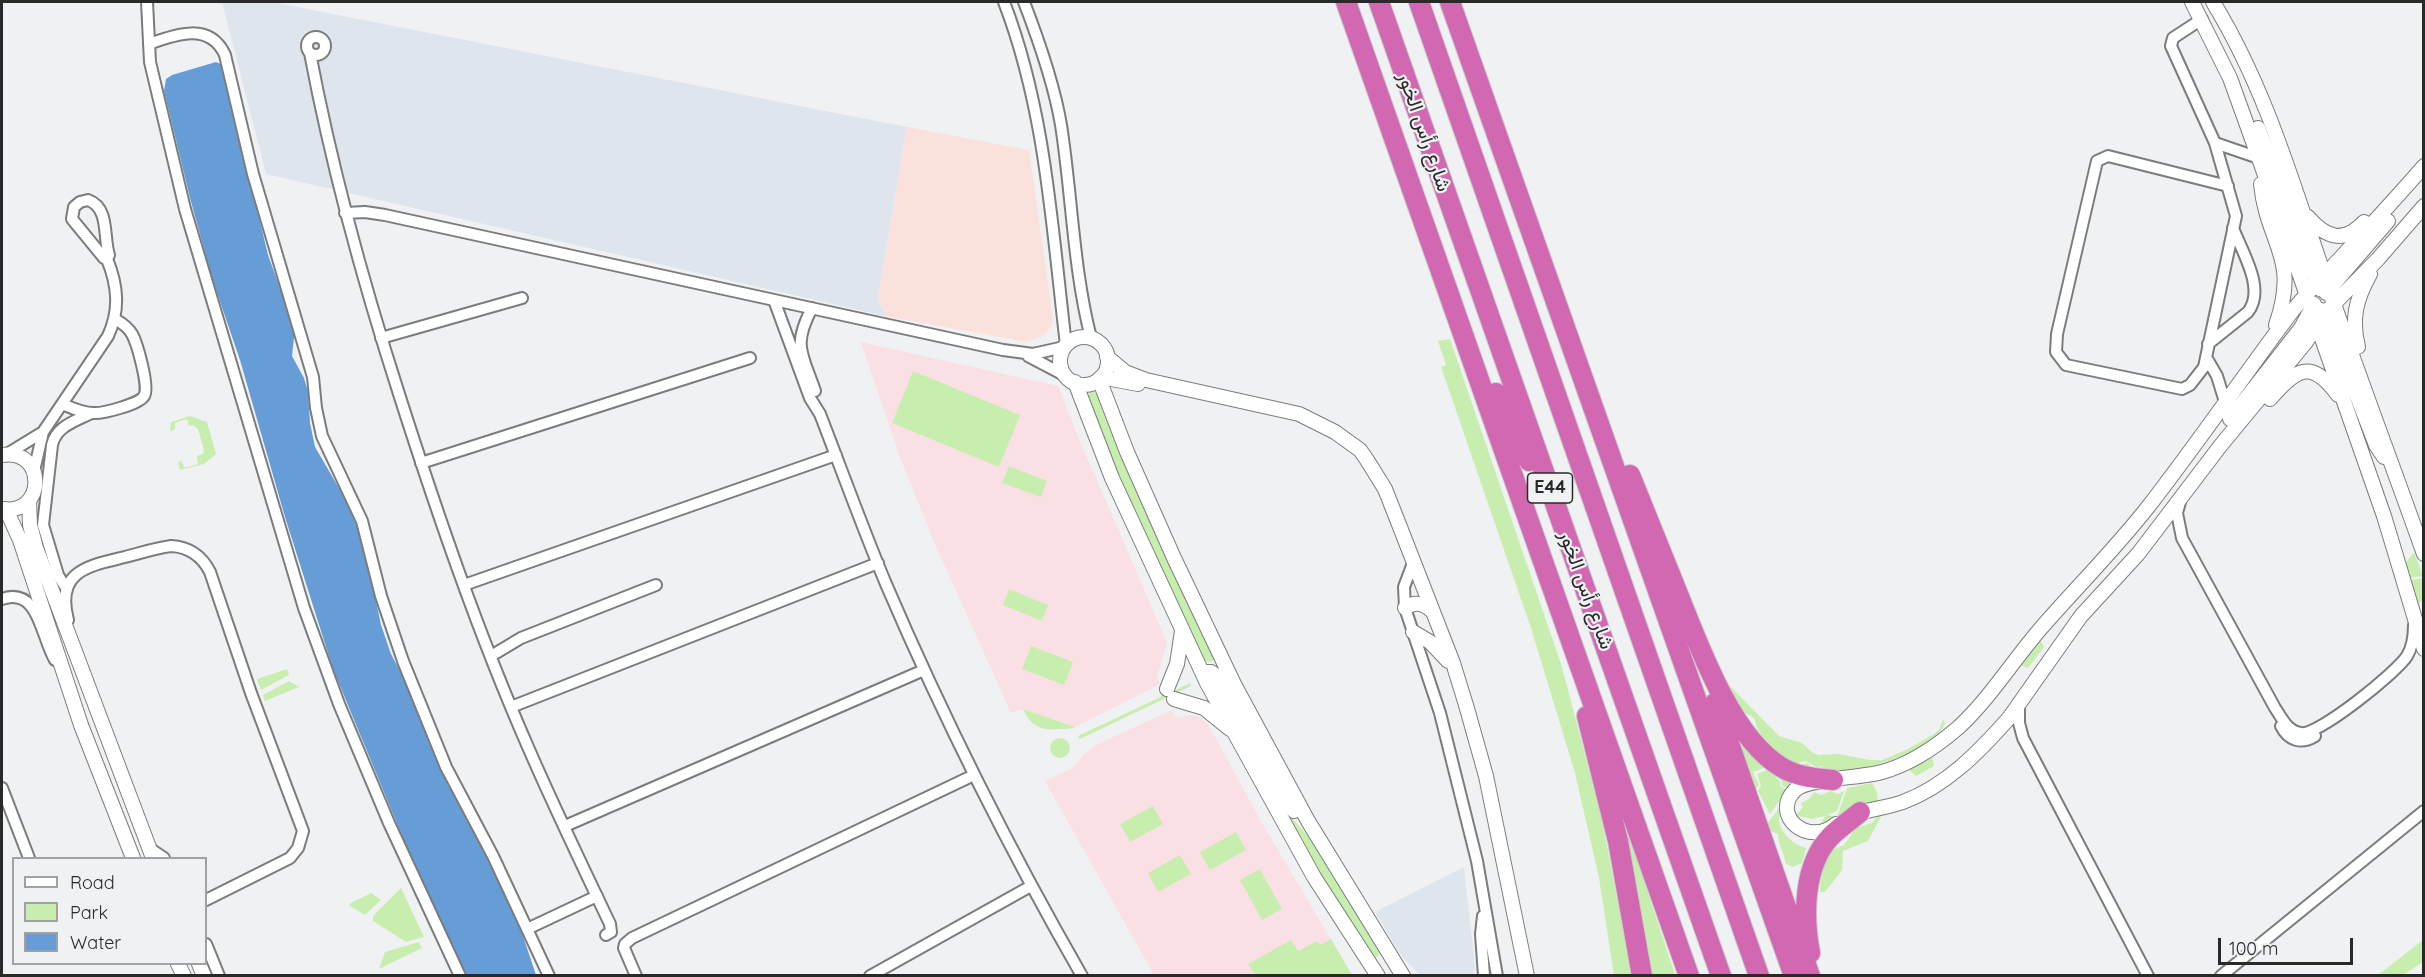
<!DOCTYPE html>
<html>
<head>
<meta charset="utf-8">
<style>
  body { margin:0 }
  #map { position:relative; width:2425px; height:977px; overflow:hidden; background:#f0f1f3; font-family:Quicksand,sans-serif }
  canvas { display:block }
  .frame { position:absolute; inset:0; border:3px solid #282929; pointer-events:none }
  .legend { position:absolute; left:12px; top:857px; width:195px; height:108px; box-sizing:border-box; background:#f0f1f3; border:2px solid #a0a1a2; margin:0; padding:8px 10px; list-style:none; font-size:18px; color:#282929 }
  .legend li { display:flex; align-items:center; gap:12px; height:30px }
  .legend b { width:30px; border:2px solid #a0a1a2 }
  .scale { position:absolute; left:2218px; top:938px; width:135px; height:27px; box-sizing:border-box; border:3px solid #282929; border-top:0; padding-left:8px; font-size:18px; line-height:21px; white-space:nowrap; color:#282929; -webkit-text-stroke:4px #f0f1f3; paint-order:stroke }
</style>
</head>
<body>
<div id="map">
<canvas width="2425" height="977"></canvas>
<div class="frame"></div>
<ul class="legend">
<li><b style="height:8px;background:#fff"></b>Road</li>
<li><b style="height:16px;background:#c8eeaf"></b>Park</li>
<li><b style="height:16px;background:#679dd7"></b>Water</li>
</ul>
<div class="scale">100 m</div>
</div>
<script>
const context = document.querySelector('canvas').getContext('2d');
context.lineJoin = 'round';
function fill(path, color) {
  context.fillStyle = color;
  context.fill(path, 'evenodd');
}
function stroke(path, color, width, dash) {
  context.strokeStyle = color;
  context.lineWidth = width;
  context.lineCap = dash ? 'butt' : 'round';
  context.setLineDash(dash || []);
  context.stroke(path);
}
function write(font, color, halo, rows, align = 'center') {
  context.font = font + ' Quicksand,Vazirmatn,sans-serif';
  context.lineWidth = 4.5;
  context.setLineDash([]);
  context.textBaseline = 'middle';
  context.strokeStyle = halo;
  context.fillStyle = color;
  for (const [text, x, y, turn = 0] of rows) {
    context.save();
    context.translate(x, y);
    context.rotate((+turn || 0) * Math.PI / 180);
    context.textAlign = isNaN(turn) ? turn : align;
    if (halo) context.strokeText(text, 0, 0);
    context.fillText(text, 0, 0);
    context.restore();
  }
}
const commercial = new Path2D(`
  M907 127 1029 150 1053 318 1052 325 1045 335 1027 342 885 316 878 298Z`);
const built = new Path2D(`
  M222 2H272L907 127 878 298 885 316 266 174Z
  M1464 867 1475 967 1473 975H1420L1401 956 1375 912Z`);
const education = new Path2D(`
  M861 342 1058 386 1076 432 1166 640V647L1157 676 1160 684 1075 727 1023 709 1011 713 935 544 901 460Z
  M1172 710 1176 718 1193 715 1202 718 1208 724 1262 823 1352 975H1154L1045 781 1073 768 1085 753 1100 743Z`);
const green = new Path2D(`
  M1450 339 1562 667 1602 820 1632 975H1614L1599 878 1575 773 1531 628 1441 367 1446 365 1438 341Z
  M913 371 1020 415 999 467 892 423Z
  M1092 391 1098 394 1168 560 1213 654V660L1210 662 1204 661 1119 478 1087 396Z
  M190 416 207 422 216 454 204 464 180 470 178 462 182 461 184 468 198 464 197 456 203 454 204 450 198 429 193 425 189 426 187 419 175 423V429L170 432 171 422Z
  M1009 466 1047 481 1041 497 1002 483Z
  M2414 552 2423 576 2409 578 2405 564Z
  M2423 578V599L2417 606 2410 580Z
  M1009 589 1048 605 1042 621 1003 605Z
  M2040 639 2044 647 2028 668 2019 665Z
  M1031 646 1073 662 1064 685 1022 669Z
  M287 669 289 675 261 690 257 679Z
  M289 681 299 687 265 701 263 695Z
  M1190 683 1191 686 1080 739 1078 736Z
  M1730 686 1779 736 1802 743 1813 753 1819 755 1839 754 1870 760H1882L1908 749 1934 734 1939 730 1943 719 1945 723C1935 754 1849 776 1819 773 1812 772 1804 768 1797 766L1808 763 1813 769H1822V766L1817 767 1805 761 1794 764 1769 746 1758 730 1754 718 1742 711Z
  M1224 693 1292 818 1315 844 1382 953 1374 959 1291 829Z
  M1023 709 1075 727C1070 729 1067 729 1061 729 1042 731 1031 727 1023 709Z
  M1733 728 1794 780 1788 788 1782 786V781L1766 767 1753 772 1759 785 1754 792Z
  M1050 748a10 10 0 1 1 20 0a10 10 0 1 1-20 0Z
  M1932 756 1934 766 1916 776 1908 769Z
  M1767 770 1781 782 1780 786 1787 790 1770 814 1758 791 1761 786 1757 774Z
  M1872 783 1877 792 1878 804 1819 827 1825 816 1811 819 1796 815 1803 807 1801 803 1809 799 1814 792 1821 795 1831 791 1838 794 1844 791 1837 811 1827 815 1837 817 1847 788Z
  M1153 806 1163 824 1130 842 1120 824Z
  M1781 806C1781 811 1779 817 1779 821 1781 834 1794 845 1806 848L1802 863 1793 867 1786 864C1784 853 1778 845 1778 834L1768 830 1766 825Z
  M1882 815 1868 841 1843 851 1842 870 1825 892H1820L1822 860 1836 848 1844 845 1856 828 1872 823 1877 816Z
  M1625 823 1675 975H1651Z
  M1236 832 1246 850 1210 870 1200 852Z
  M1180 855 1191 874 1158 892 1148 873Z
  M1260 869 1282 909 1262 920 1240 880Z
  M401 888 424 937 406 942 373 921V916Z
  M371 893 381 900 365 915 350 906 349 904Z
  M1291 940 1298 951 1317 941 1320 945 1331 939 1352 975H1255L1248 964Z
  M2423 940V962L2403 975H2378Z
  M419 942 422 948 379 969 385 952Z`);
const water = new Path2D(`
  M216 62 221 64 224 70 268 255 295 329 292 356 304 378 308 392 310 423 315 447 346 500 359 532 368 562 381 625 391 654 417 703 433 751 448 785 477 835 516 915 536 975H466L412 860 333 669 285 517 240 360 212 278 190 198 164 91 166 79 172 75Z`);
const minor = new Path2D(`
  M147 2 150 62 185 209 304 608 339 704 389 823 460 976
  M1004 2C1046 111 1052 229 1066 345
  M1024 2C1039 41 1054 83 1061 125 1072 195 1073 268 1091 338
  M2202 19 2173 38 2171 46 2215 143 2236 216 2204 367 2190 385 2182 389 2066 365 2056 352 2057 334 2097 161 2108 156 2228 186
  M307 46a9 9 0 1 1 18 0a9 9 0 1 1-18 0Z
  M149 44C176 34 210 22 225 55L253 174 313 377 316 408 322 436 362 521 381 596 403 661 446 767 493 856 549 976
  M310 53C332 169 363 282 399 394 437 513 478 633 528 747 554 807 582 865 610 924L611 932 606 935
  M2215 143 2259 158
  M88 200C110 208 103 237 109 255L107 259 104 258 72 219 74 207 80 202Z
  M345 213 365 212 385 215 1003 350 1033 354 1064 347
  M774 300 810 398 820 414C842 471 863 529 886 584 944 719 1009 849 1082 976
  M812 308C792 346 802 353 815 391
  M381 338 522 298
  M2208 344 2248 312C2266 289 2242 252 2233 228
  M1028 356 1066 376
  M2206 357 2217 376 2225 402
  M62 404C72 408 82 413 93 413 102 414 140 404 144 396 150 388 137 343 132 334 128 327 122 323 115 319
  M7 454 43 432 108 336C120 310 118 286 107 259
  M421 463 750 358
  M34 471 43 432
  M2180 502 2177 513 2182 538 2275 708C2282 718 2287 731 2301 733 2318 736 2397 672 2407 656 2413 646 2414 635 2414 625
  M1413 563 1404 587 1405 608 1440 713 1477 861 1497 976
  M464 585 836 455
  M66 588 58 575 43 525 52 445C56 426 76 421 91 413
  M2 599C39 586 41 637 55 660
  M68 620C55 571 88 566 125 557 140 553 156 548 171 546 189 547 202 556 210 572L251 693 303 831 298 848 290 858 206 900
  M491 656 521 638 656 585
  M2019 705V723L2023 738 2148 976
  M511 707 878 563
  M2281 726C2288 740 2301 745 2315 736
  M2 788 29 858
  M565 826 924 670
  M149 848 164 858
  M1483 916 1481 934 1484 976
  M527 929 597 896
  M206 944 219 976
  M636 976 624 948 625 944 632 938 974 775
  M870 976 1031 886
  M2221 976 2424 811`);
const tertiary = new Path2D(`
  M2192 2 2230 78 2261 164 2384 516 2424 649
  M2213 2C2265 87 2292 181 2324 275 2356 369 2391 461 2424 554
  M2258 128 2320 289
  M2261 184C2267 245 2300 256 2276 325
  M2308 217C2326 238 2344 244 2364 222
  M2326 293 2388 221
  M2321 310 2331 329 2376 445 2384 457
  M1060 361a24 24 0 1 1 48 0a24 24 0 1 1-48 0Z
  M2358 347C2351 319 2356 299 2370 274
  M1107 357 1125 372 1146 380 1299 414 1335 432 1360 450 1367 460 1385 489 1400 527 1453 663 1466 705 1486 776 1527 976
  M1101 377 1138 384
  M1099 379 1127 452 1174 558 1234 684 1308 821 1403 976
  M1075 382 1112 478 1207 683 1314 877 1378 976
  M2270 399C2296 370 2310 357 2338 395
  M2230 419 2301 328 2314 304
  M2 455C47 448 46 516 2 509
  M29 500 30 525 36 548 153 858
  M6 509 20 540 81 725 133 858
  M1405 608C1415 601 1423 603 1432 611
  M1413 632 1430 642 1448 661
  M1202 672H1211L1218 677 1283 796 1294 811
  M1167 689 1177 664 1182 631
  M1174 699 1204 708 1230 729
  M1853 815C1869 809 1886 808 1903 802 1946 786 1979 752 2009 718L2081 616 2138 554 2221 445 2306 342 2324 314 2378 259 2424 206
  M1836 824C1808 848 1770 815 1795 790 1808 778 1862 778 1882 772 1911 764 1937 746 1959 727 1991 697 2014 659 2042 627 2077 587 2115 549 2148 507 2197 444 2242 378 2290 314 2307 292 2328 272 2347 251 2373 223 2399 195 2424 166
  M178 964 184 976
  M199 964 204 976`);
const motorway = new Path2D(`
  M1346 2 1689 976
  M1379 2 1721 976
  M1419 2 1759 976
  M1450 2 1794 976
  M1496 393 1529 461
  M1630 475C1645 513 1661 551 1676 589 1698 643 1730 736 1781 767 1797 777 1815 778 1833 780
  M1715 703 1810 976
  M1587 716 1618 841 1642 976
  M1810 953C1803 916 1803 865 1831 836 1840 827 1851 820 1860 812`);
const shields = [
  [1550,488,45]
];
const shieldNames = [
  ["E44",1550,488]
];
const streetNames = [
  ["شارع رأس الخور",1424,132,71],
  ["شارع رأس الخور",1586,590,70]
];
fill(commercial, '#fbe1db');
fill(built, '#dfe5ed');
fill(education, '#fae0e5');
fill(green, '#c8eeaf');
fill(water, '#679dd7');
stroke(minor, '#7a7c7d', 14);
stroke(tertiary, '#7a7c7d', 16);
stroke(motorway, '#cbcccc', 22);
stroke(minor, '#fff', 10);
stroke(tertiary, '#fff', 14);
stroke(motorway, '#d168b1', 20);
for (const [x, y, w] of shields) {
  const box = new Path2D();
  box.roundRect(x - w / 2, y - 15, w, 30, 4.5);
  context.fillStyle = '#f0f1f3';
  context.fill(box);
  stroke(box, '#282929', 1.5);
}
write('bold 18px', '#282929', null, shieldNames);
write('20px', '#282929', '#f0f1f3', streetNames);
</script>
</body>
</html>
